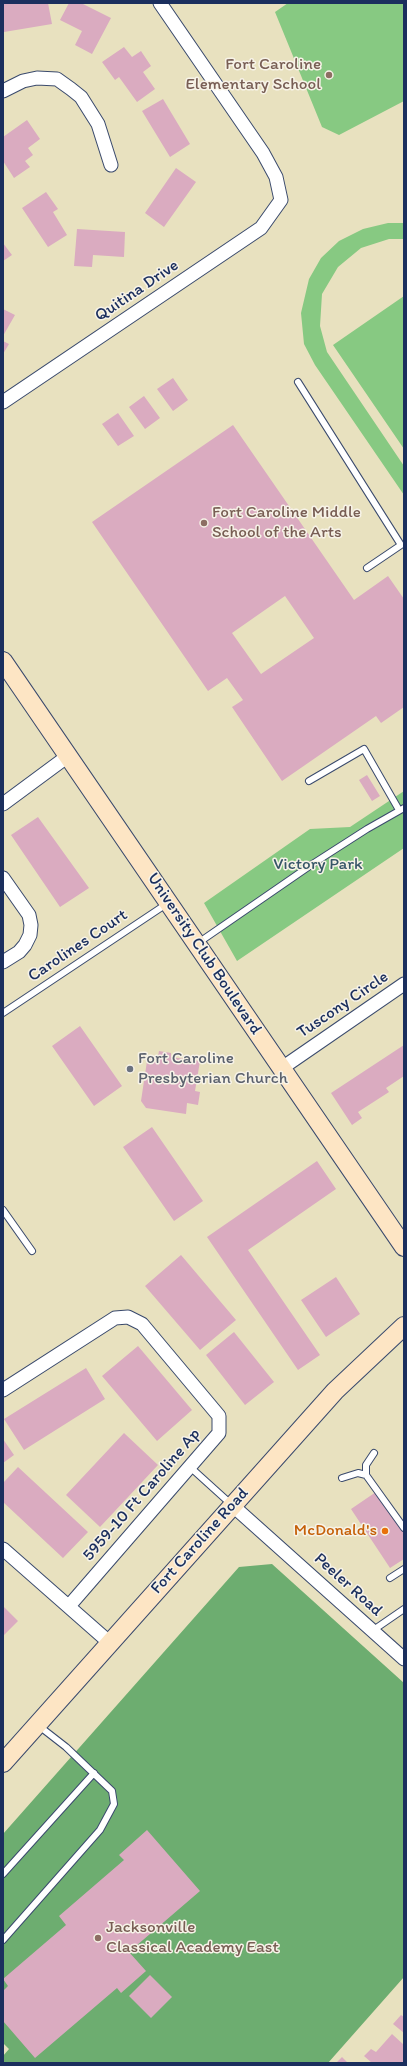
<!DOCTYPE html>
<html>
<head>
<meta charset="utf-8">
<style>
	body { margin:0 }
	#map { position:relative; width:407px; height:2066px; overflow:hidden; background:#e8e1bf; font-family:Itim,sans-serif }
	canvas { display:block }
	.frame { position:absolute; inset:0; border:4px solid #1b2f5e; pointer-events:none }
</style>
</head>
<body>
<div id="map">
<canvas width="407" height="2066"></canvas>
<div class="frame"></div>
</div>
<script>
const context = document.querySelector('canvas').getContext('2d');
context.lineJoin = 'round';
function paint(path, color) {
  context.fillStyle = color;
  context.fill(path, 'evenodd');
}
function toPath(rows) {
  const path = new Path2D();
  for (const r of rows) {
    path.moveTo(r[0], r[1]);
    for (let i = 2; i < r.length; i += 2) path.lineTo(r[i], r[i + 1]);
  }
  return path;
}
function stroke(path, color, width, dash) {
  context.strokeStyle = color;
  context.lineWidth = width;
  context.lineCap = dash ? 'butt' : 'round';
  context.setLineDash(dash || []);
  context.stroke(path);
}
function label(font, color, halo, rows, align = 'center') {
  context.font = font + ' Itim,sans-serif';
  context.lineWidth = 3;
  context.setLineDash([]);
  context.textBaseline = 'middle';
  context.strokeStyle = halo;
  context.fillStyle = color;
  for (const [text, x, y, turn = 0] of rows) {
    context.save();
    context.translate(x, y);
    context.rotate((+turn || 0) * Math.PI / 180);
    context.textAlign = isNaN(turn) ? turn : align;
    if (halo) context.strokeText(text, 0, 0);
    context.fillText(text, 0, 0);
    context.restore();
  }
}
const green = toPath([
	[288,3,404,3,404,101,339,135,322,127,275,12],
	[388,223,404,223,404,239,389,239,361,248,338,267,322,294,320,326,327,352,404,466,404,495,315,365,304,344,301,313,309,279,321,258,339,241,363,229],
	[404,296,404,449,333,345],
	[404,791,404,848,237,961,204,903,310,829,350,827]
]);
const forest = toPath([
	[272,1564,404,1683,404,1977,328,2063,3,2063,3,2056,9,2049,3,2043,3,1834,239,1567]
]);
const building = toPath([
	[3,3,48,3,52,24,4,32],
	[69,3,81,3,111,18,92,54,75,45,82,31,60,20],
	[124,47,132,57,141,51,151,66,143,72,155,89,137,102,119,77,115,80,102,62],
	[163,99,190,144,170,157,142,111],
	[27,120,40,139,28,148,33,155,25,161,30,167,14,178,3,161,3,137],
	[176,168,196,182,164,227,145,213],
	[46,192,58,209,53,212,67,235,48,247,22,208],
	[77,229,125,232,124,257,93,255,92,267,74,266],
	[3,243,12,255,3,261],
	[3,309,15,315,3,336],
	[3,341,9,344,3,354],
	[173,378,188,400,173,411,157,389],
	[144,396,160,418,145,429,129,407],
	[118,413,134,436,118,446,102,424],
	[233,425,354,600,388,576,404,599,404,707,381,723,376,716,282,781,232,707,243,700,227,678,208,691,92,522],
	[285,596,314,638,261,674,232,633],
	[367,775,380,796,372,801,359,780],
	[38,817,89,888,60,907,11,835],
	[80,1026,122,1086,94,1106,52,1046],
	[404,1045,404,1076,386,1088,389,1092,358,1112,362,1118,352,1125,331,1093],
	[159,1051,171,1053,171,1057,200,1061,195,1091,200,1092,198,1105,187,1103,186,1114,146,1108,141,1101,147,1061,157,1062],
	[152,1127,203,1201,174,1221,123,1147],
	[317,1161,336,1189,248,1250,320,1355,298,1370,207,1237],
	[181,1255,236,1320,200,1350,145,1286],
	[336,1277,360,1314,326,1337,301,1300],
	[234,1332,274,1382,245,1405,206,1355],
	[138,1346,192,1410,157,1441,102,1376],
	[86,1368,105,1399,24,1450,4,1419],
	[124,1433,158,1465,100,1527,66,1495],
	[3,1439,14,1455,3,1463],
	[18,1467,88,1532,63,1558,3,1502,3,1483],
	[376,1492,404,1533,404,1559,390,1568,351,1509],
	[3,1606,18,1621,3,1636],
	[147,1830,200,1891,129,1952,146,1971,121,1993,117,1988,35,2058,3,2021,3,1991,8,1986,3,1979,66,1925,59,1916,124,1860,119,1855],
	[150,1975,172,1997,151,2018,129,1996],
	[401,2015,404,2017,404,2033,393,2024],
	[392,2034,404,2045,404,2063,372,2063,364,2056,371,2049,376,2052],
	[342,2057,348,2063,336,2063]
]);
const lane = toPath([
	[298,382,401,545,367,568],
	[309,781,364,749,399,810],
	[198,943,314,863,367,829,404,808],
	[3,1013,168,903],
	[3,1210,32,1251],
	[374,1453,366,1465,366,1475,404,1528],
	[190,1467,232,1505],
	[342,1478,358,1473,366,1475],
	[390,1578,404,1569],
	[372,1631,404,1609],
	[3,1874,94,1773],
	[3,1940,100,1830,114,1804,112,1791,66,1747,39,1726]
]);
const street = toPath([
	[3,91,23,81,37,78,57,79,71,89,81,97,98,124,111,165],
	[3,402,261,228,281,200,276,177,263,153,160,3],
	[3,804,68,756],
	[3,878,29,915,31,925,30,935,25,945,19,952,3,962],
	[282,1068,404,984],
	[3,1390,115,1318,128,1317,142,1324,219,1416,219,1433,69,1606],
	[232,1505,404,1659],
	[3,1549,110,1643]
]);
const secondary = toPath([
	[3,661,404,1247],
	[3,1763,335,1391,404,1326]
]);
const markers = [
	[329,75,4,"#8d6e63"],
	[204,523,4,"#8d6e63"],
	[130,1069,4,"#6b7280"],
	[385,1531,4,"#e8710a"],
	[98,1938,4,"#8d6e63"]
];
const educationNames = [
	["Fort Caroline",321,65,"right"],
	["Elementary School",321,85,"right"],
	["Fort Caroline Middle",212,513],
	["School of the Arts",212,533],
	["Jacksonville",106,1928],
	["Classical Academy East",106,1948]
];
const streetNames = [
	["Quitina Drive",137,291,-34],
	["Carolines Court",78,946,-34],
	["University Club Boulevard",204,954,56],
	["Tuscony Circle",343,1005,-34],
	["5959-10 Ft Caroline Ap",142,1495,-49],
	["Fort Caroline Road",200,1541,-48],
	["Peeler Road",348,1585,42]
];
const parkNames = [
	["Victory Park",318,865]
];
const worshipNames = [
	["Fort Caroline",138,1059],
	["Presbyterian Church",138,1079]
];
const foodNames = [
	["McDonald's",377,1531]
];
paint(green, '#87c982');
paint(forest, '#6dad70');
paint(building, '#daabc0');
stroke(lane, '#3a4a6d', 8);
stroke(street, '#3a4a6d', 15);
stroke(secondary, '#3a4a6d', 20);
stroke(lane, '#fff', 6);
stroke(street, '#fff', 13);
stroke(secondary, '#fde5c4', 18);
for (const [x, y, r, color] of markers) {
  const dot = new Path2D();
  dot.arc(x, y, r, 0, 2 * Math.PI);
  context.fillStyle = color;
  context.fill(dot);
  stroke(dot, '#f7f3e8', 1.5);
}
label('17px', '#785e54', '#f7f3e8', educationNames, 'left');
label('17px', '#1b2f5e', '#f7f3e8', streetNames);
label('17px', '#365667', '#f7f3e8', parkNames);
label('17px', '#5b616d', '#f7f3e8', worshipNames, 'left');
label('17px', '#c56008', '#f7f3e8', foodNames, 'right');
</script>
</body>
</html>
